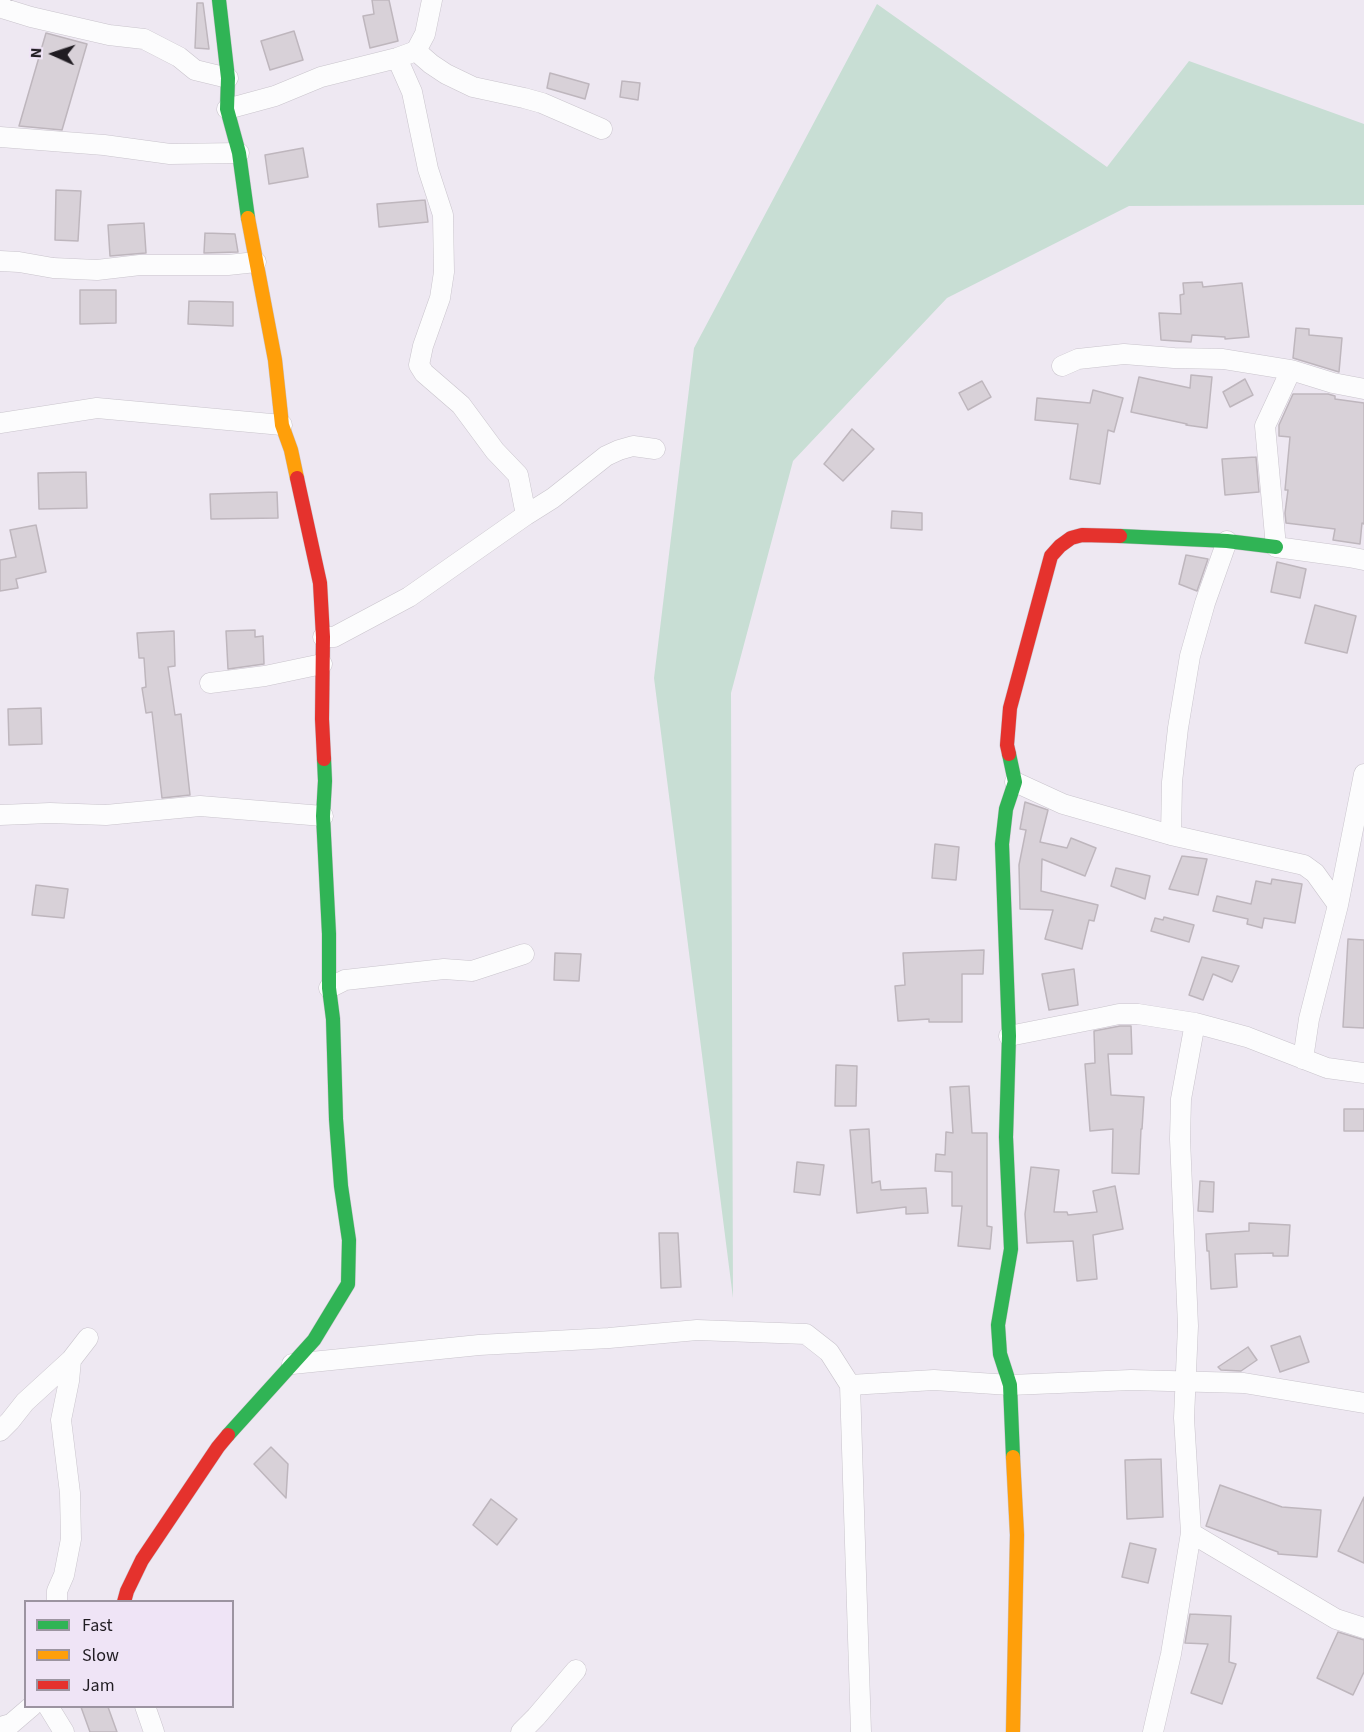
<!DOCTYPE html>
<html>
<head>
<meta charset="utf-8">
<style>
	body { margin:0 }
	#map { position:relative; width:1364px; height:1732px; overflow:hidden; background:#eee8f2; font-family:"Source Sans 3",sans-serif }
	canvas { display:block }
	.legend { position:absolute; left:24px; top:1600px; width:210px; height:108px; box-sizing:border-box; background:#efe4f6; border:2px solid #9c94a1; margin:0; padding:8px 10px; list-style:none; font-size:18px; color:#201c22 }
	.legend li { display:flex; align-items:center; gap:12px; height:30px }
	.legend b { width:30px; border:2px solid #9c94a1 }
	.north { position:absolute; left:24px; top:24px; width:60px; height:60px; -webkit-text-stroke:4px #efe4f6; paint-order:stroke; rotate:273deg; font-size:16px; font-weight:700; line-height:24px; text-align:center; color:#201c22 }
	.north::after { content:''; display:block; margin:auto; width:21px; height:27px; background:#201c22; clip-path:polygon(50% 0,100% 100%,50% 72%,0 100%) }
</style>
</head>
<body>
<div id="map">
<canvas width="1364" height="1732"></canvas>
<ul class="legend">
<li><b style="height:8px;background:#30b455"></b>Fast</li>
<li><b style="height:8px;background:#ff9f0a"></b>Slow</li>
<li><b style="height:8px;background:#e5322d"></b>Jam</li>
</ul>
<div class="north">N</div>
</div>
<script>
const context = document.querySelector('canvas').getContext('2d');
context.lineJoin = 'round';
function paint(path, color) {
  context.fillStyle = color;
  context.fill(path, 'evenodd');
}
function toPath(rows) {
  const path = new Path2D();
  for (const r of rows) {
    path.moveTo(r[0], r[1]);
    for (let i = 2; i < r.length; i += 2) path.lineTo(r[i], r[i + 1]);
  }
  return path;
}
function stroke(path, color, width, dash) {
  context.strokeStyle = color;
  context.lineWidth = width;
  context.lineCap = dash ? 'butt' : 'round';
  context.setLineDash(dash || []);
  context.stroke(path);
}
const green = toPath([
	[877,4,1107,167,1189,61,1364,124,1364,205,1129,206,947,298,793,461,731,693,733,1298,654,678,694,348]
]);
const building = toPath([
	[372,0,389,0,398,41,370,48,363,16,374,14,372,0],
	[197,3,203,3,209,49,195,48,197,3],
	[294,31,303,60,270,70,261,41,294,31],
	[46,33,87,44,62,130,19,126,46,33],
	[550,73,589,84,585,99,547,88,550,73],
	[622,81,640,83,638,100,620,97,622,81],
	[303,148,308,177,269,184,265,155,303,148],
	[56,190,81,191,78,241,55,240,56,190],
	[425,200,428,222,379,227,377,204,425,200],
	[144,223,146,253,110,256,108,225,144,223],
	[205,233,235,234,238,252,204,253,205,233],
	[1202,282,1203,287,1242,283,1249,337,1225,339,1225,337,1192,335,1191,342,1161,340,1159,313,1181,314,1180,295,1184,294,1183,283,1202,282],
	[80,290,116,290,116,323,80,324,80,290],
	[189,301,233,302,233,326,188,324,189,301],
	[1296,328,1309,329,1309,335,1342,338,1339,372,1293,358,1296,328],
	[1191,375,1212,377,1207,428,1186,425,1187,424,1131,412,1139,377,1190,388,1191,375],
	[1245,379,1253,395,1230,407,1223,392,1245,379],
	[982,381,991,397,968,410,959,393,982,381],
	[1093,390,1123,398,1114,432,1108,430,1100,484,1070,479,1078,424,1035,420,1037,398,1090,403,1093,390],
	[1293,394,1328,394,1335,396,1335,399,1364,403,1364,524,1362,523,1360,544,1333,540,1335,529,1286,523,1285,513,1288,490,1285,490,1290,437,1279,436,1279,425,1293,394],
	[852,429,874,449,843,481,824,464,852,429],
	[1256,457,1259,492,1225,495,1222,459,1256,457],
	[86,472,87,508,39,509,38,473,86,472],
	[277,492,278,518,211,519,210,494,277,492],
	[892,511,922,513,922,530,891,528,892,511],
	[36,525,46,572,16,579,18,588,0,591,0,560,16,557,10,530,36,525],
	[1186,555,1208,559,1197,591,1179,584,1186,555],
	[1277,562,1306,569,1300,598,1271,592,1277,562],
	[1315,605,1356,616,1347,653,1305,643,1315,605],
	[255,630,255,637,263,636,264,664,228,669,226,631,255,630],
	[174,631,175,666,168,667,175,715,181,714,190,795,162,798,152,712,146,713,142,688,146,687,144,658,139,658,137,633,174,631],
	[41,708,42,744,9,745,8,709,41,708],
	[1025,802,1048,810,1040,842,1067,848,1071,838,1096,848,1085,876,1042,859,1041,891,1098,905,1094,921,1089,920,1082,949,1045,939,1053,910,1020,909,1019,865,1026,830,1020,829,1025,802],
	[935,844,959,847,956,880,932,878,935,844],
	[1182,856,1207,859,1198,895,1169,889,1182,856],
	[1116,868,1150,876,1145,899,1111,886,1116,868],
	[1272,879,1302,884,1295,923,1264,918,1262,928,1247,924,1248,919,1213,911,1217,896,1251,904,1256,881,1271,884,1272,879],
	[36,885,68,889,64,918,32,915,36,885],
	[1164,917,1194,925,1189,942,1151,931,1155,918,1163,920,1164,917],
	[1348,939,1364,940,1364,1028,1343,1027,1348,939],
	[984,950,983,974,962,974,962,1022,929,1022,929,1019,898,1021,895,986,905,985,903,953,984,950],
	[555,953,581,954,579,981,554,980,555,953],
	[1202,957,1239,966,1232,982,1213,974,1203,1000,1189,995,1202,957],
	[1074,969,1078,1005,1049,1010,1042,974,1074,969],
	[1120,1026,1131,1026,1132,1054,1108,1054,1111,1095,1144,1097,1142,1129,1141,1129,1139,1174,1112,1173,1113,1129,1090,1131,1085,1064,1095,1063,1094,1031,1120,1026],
	[836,1065,857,1066,856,1106,835,1106,836,1065],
	[969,1086,972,1133,987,1133,987,1226,992,1227,990,1249,958,1246,962,1206,952,1206,952,1172,935,1171,936,1154,945,1155,946,1132,953,1133,950,1087,969,1086],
	[1344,1109,1364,1109,1364,1131,1344,1131,1344,1109],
	[869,1129,872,1183,880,1181,881,1190,926,1188,928,1213,906,1214,906,1207,857,1213,850,1130,869,1129],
	[797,1162,824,1165,820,1195,794,1192,797,1162],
	[1031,1167,1059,1170,1054,1212,1067,1212,1068,1215,1097,1212,1093,1191,1115,1186,1123,1229,1093,1235,1097,1279,1077,1281,1073,1241,1027,1243,1025,1214,1031,1167],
	[1200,1181,1214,1182,1213,1212,1198,1211,1200,1181],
	[1249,1223,1290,1225,1288,1256,1273,1256,1273,1253,1235,1254,1237,1287,1211,1289,1209,1251,1207,1251,1206,1234,1249,1231,1249,1223],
	[659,1233,678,1233,681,1287,661,1288,659,1233],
	[1300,1336,1309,1362,1280,1372,1271,1346,1300,1336],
	[1248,1347,1257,1360,1241,1371,1221,1370,1218,1367,1248,1347],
	[271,1447,288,1464,286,1498,254,1464,271,1447],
	[1161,1459,1163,1517,1127,1519,1125,1460,1161,1459],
	[1220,1485,1282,1507,1321,1510,1317,1557,1278,1554,1278,1552,1206,1526,1220,1485],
	[1364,1497,1364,1563,1338,1551,1364,1497],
	[491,1499,517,1519,497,1545,473,1525,491,1499],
	[1130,1543,1156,1549,1148,1583,1122,1577,1130,1543],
	[1190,1614,1231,1616,1229,1662,1236,1664,1222,1704,1191,1693,1208,1644,1185,1643,1190,1614],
	[1338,1632,1364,1640,1364,1672,1353,1695,1317,1678,1338,1632],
	[81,1707,108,1707,117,1732,90,1732,81,1707]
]);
const street = toPath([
	[0,5,5,9,31,17,109,35,144,39,179,57,195,70,228,78],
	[416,51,431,64,446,74,473,87,524,98,542,103,602,129],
	[397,58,412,92,428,169,443,215,444,272,440,298,423,346,419,365,424,373,461,405,495,451,518,475,526,515],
	[227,109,275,96,321,77,397,58,416,51,425,34,432,0],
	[0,137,104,145,170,154,239,153],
	[0,261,19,262,53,268,97,270,140,265,228,265,256,262],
	[1062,366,1078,359,1124,354,1174,358,1223,359,1291,370],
	[1364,389,1333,383,1291,370,1265,426,1276,547,1349,557,1364,560],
	[0,423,97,408,282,425],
	[323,637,334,637,409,597,526,515,553,498,606,456,619,450,633,446,655,449],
	[210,683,265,676,322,664],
	[1015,782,1063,804,1171,835,1304,865,1315,873,1338,905],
	[0,815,50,813,106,815,200,806,323,816],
	[1171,835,1172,782,1178,728,1190,656,1205,603,1227,541],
	[329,988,345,980,444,969,472,971,524,954],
	[1009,1036,1100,1018,1119,1014,1138,1014,1195,1023,1247,1037,1327,1068,1364,1073],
	[1303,1059,1309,1019,1338,905,1364,774],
	[292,1364,479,1345,609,1338,697,1330,806,1334,829,1352,850,1385],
	[0,1431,10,1421,25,1402,71,1360],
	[1191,1533,1336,1619,1364,1628],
	[57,1602,57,1591,64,1575,71,1539,70,1493,61,1420,69,1381,71,1360,88,1338],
	[48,1706,64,1732],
	[145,1706,154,1732],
	[0,1727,11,1724,32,1706],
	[521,1732,536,1717,576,1670],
	[861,1732,850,1385,934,1380,1010,1385,1131,1380,1244,1383,1364,1403],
	[1153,1732,1171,1654,1191,1533,1184,1418,1188,1326,1180,1139,1181,1099,1195,1023]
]);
const fast = toPath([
	[219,0,228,78,227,109,239,153,248,218],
	[1120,536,1227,541,1276,547],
	[1009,754,1015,782,1006,809,1002,844,1009,1036,1006,1137,1011,1249,998,1325,1000,1354,1010,1385,1013,1457],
	[228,1435,314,1340,348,1284,349,1240,341,1186,336,1119,333,1019,329,988,329,934,323,816,325,781,324,759]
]);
const slow = toPath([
	[248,218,275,360,282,425,291,450,297,478],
	[1013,1732,1017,1535,1013,1457]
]);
const jam = toPath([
	[297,478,320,583,323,637,322,719,324,759],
	[1009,754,1007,745,1010,708,1051,556,1060,546,1071,538,1082,535,1120,536],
	[124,1602,127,1591,142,1560,218,1447,228,1435]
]);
paint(green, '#c8ded4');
paint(building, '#d8d1d8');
stroke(building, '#beb6bd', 1.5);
stroke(street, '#c9c4cc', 21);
stroke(fast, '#c9c4cc', 15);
stroke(slow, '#c9c4cc', 15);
stroke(jam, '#c9c4cc', 15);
stroke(street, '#fcfcfd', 20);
stroke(fast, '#30b455', 14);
stroke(slow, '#ff9f0a', 14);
stroke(jam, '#e5322d', 14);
</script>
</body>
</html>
